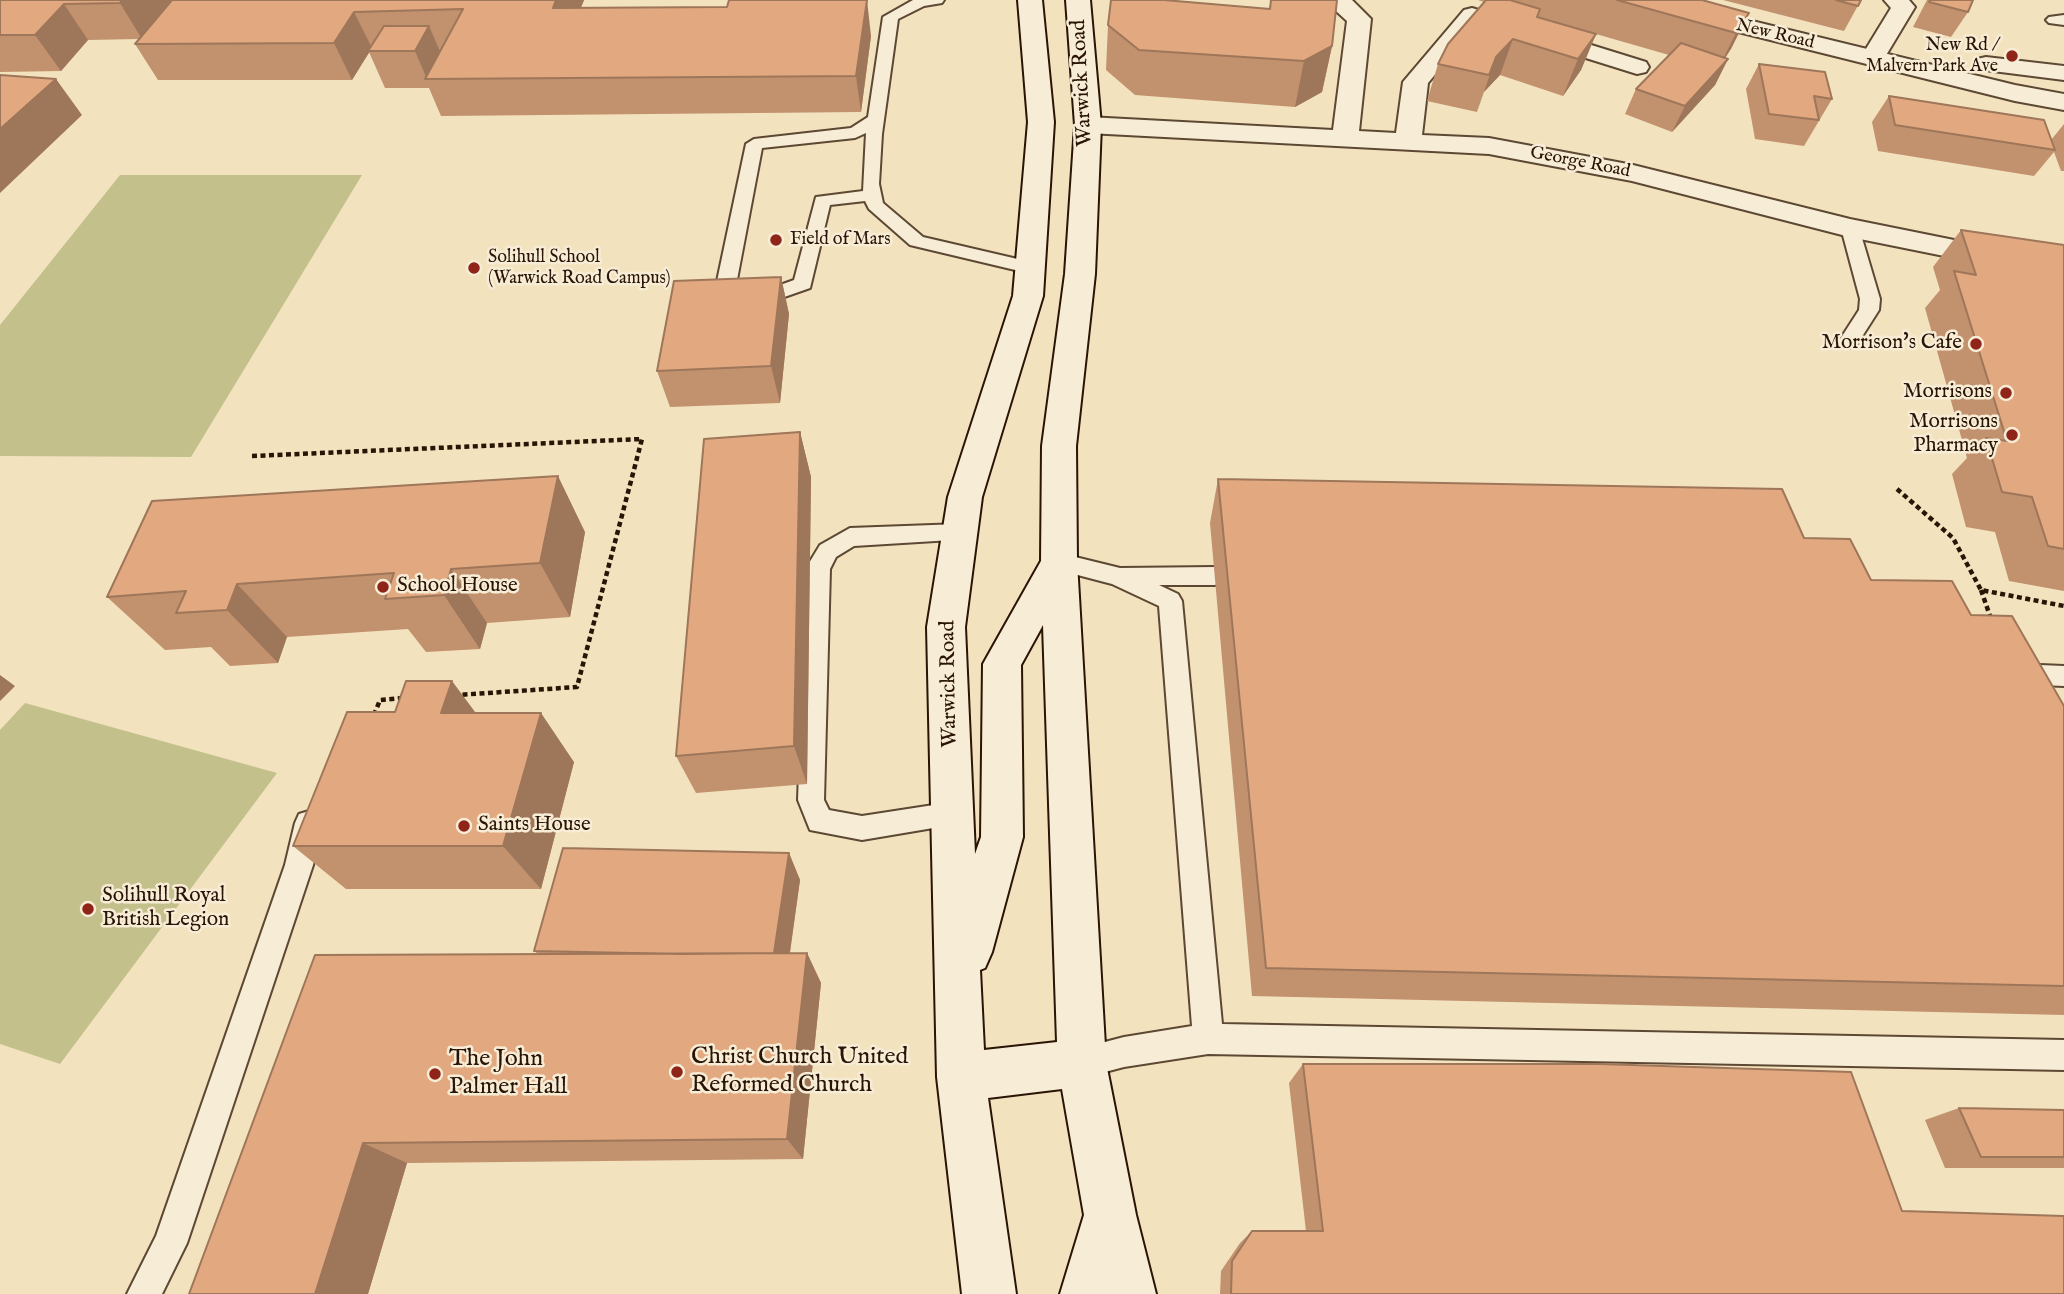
<!DOCTYPE html>
<html>
<head>
<meta charset="utf-8">
<style>
	body { margin:0 }
	canvas { display:block; background:#f3e2be }
</style>
</head>
<body>
<canvas width="2064" height="1294"></canvas>
<script>
const context = document.querySelector('canvas').getContext('2d');
context.lineJoin = 'round';
function paint(path, color) {
  context.fillStyle = color;
  context.fill(path, 'evenodd');
}
function toPath(rows) {
  const path = new Path2D();
  for (const r of rows) {
    path.moveTo(r[0], r[1]);
    for (let i = 2; i < r.length; i += 2) path.lineTo(r[i], r[i + 1]);
  }
  return path;
}
function stroke(path, color, width, dash) {
  context.strokeStyle = color;
  context.lineWidth = width;
  context.lineCap = dash ? 'butt' : 'round';
  context.setLineDash(dash || []);
  context.stroke(path);
}
function label(font, color, halo, rows, align = 'center') {
  context.font = font + ' "IM FELL English",serif';
  context.lineWidth = 5;
  context.setLineDash([]);
  context.textBaseline = 'middle';
  context.strokeStyle = halo;
  context.fillStyle = color;
  for (const [text, x, y, turn = 0] of rows) {
    context.save();
    context.translate(x, y);
    context.rotate((+turn || 0) * Math.PI / 180);
    context.textAlign = isNaN(turn) ? turn : align;
    if (halo) context.strokeText(text, 0, 0);
    context.fillText(text, 0, 0);
    context.restore();
  }
}
const green = toPath([
	[120,175,362,175,191,457,0,456,0,325],
	[25,703,277,773,60,1064,0,1044,0,730]
]);
const path = toPath([
	[252,456,642,439,577,687,458,695],
	[1897,489,1953,538,1981,590,2064,606],
	[1981,590,1991,619],
	[374,715,380,700,404,698]
]);
const service = toPath([
	[913,0,944,0,942,3,924,6,898,19,882,134,879,184,883,203,923,237,1039,264,1041,268,1032,274,910,245,869,209,865,201,830,205,810,288,750,309,736,309,716,286,746,144,754,139,851,128,868,117,883,17,913,0],
	[866,133,863,191,816,197,794,280,747,297,736,285,762,148,855,138,866,133],
	[2064,15,2064,25,2049,23,2046,20,2049,17,2064,15],
	[1850,222,1859,228,1880,299,1879,310,1856,346,1849,348,1842,346,1839,341,1859,310,1860,299,1841,228,1850,222],
	[960,524,968,527,971,533,968,539,854,546,836,557,830,569,824,800,829,810,862,816,953,802,963,805,967,814,963,823,862,840,810,830,798,800,806,568,820,545,850,528,960,524],
	[1059,553,1120,568,1215,567,1223,570,1227,576,1223,582,1215,585,1159,585,1178,594,1182,601,1222,1024,2064,1040,2064,1070,1208,1054,1124,1067,1082,1078,1071,1074,1067,1063,1071,1052,1082,1048,1124,1037,1192,1026,1159,606,1112,584,1051,568,1047,562,1051,556,1059,553],
	[2016,664,2064,666,2064,686,2016,684,2007,681,2004,674,2007,667,2016,664],
	[309,811,319,814,323,823,313,865,187,1243,162,1294,127,1294,156,1236,285,865,295,823,299,814,309,811]
]);
const minor = toPath([
	[1276,0,1352,0,1371,19,1359,131,1396,133,1403,82,1464,10,1472,8,1646,62,1649,67,1646,72,1637,74,1477,24,1428,83,1422,135,1489,138,1633,165,1850,219,1954,240,2064,256,2064,274,1954,258,1850,237,1632,181,1489,154,1088,133,1079,131,1075,125,1079,119,1088,117,1333,130,1347,21,1336,11,1288,7,1280,5,1276,0],
	[1884,0,1909,0,1915,7,1882,62,1873,64,1864,62,1861,57,1891,8,1884,0]
]);
const tertiary = toPath([
	[1626,0,1666,0,2015,85,2064,94,2064,110,2015,101,1630,5,1626,0],
	[1986,57,2064,66,2064,80,1977,69,1974,64,1977,59,1986,57]
]);
const secondary = toPath([
	[1018,0,1042,0,1054,122,1043,296,982,497,965,627,975,854,981,837,983,664,1041,561,1042,446,1065,274,1075,125,1066,0,1090,0,1101,125,1095,274,1076,446,1077,562,1106,1063,1136,1215,1156,1294,1060,1294,1084,1215,1062,1089,988,1098,1016,1294,962,1294,937,1077,927,627,948,497,1013,296,1028,122,1018,0],
	[1043,625,1057,1042,984,1050,980,970,985,968,992,952,1023,837,1021,665,1043,625]
]);
const wall = toPath([
	[0,0,584,0,581,8,727,7,810,1,871,36,861,112,441,116,429,88,385,88,369,52,352,80,158,80,135,44,139,39,88,40,61,71,0,72],
	[1271,0,1337,0,1332,46,1322,92,1295,107,1135,95,1106,70,1108,25,1269,9],
	[1478,0,1702,0,1749,13,1725,58,1728,59,1715,85,1672,132,1625,114,1636,89,1669,55,1596,34,1581,70,1563,96,1500,75,1483,93,1477,112,1427,101,1438,64,1484,2],
	[1723,0,1861,0,1844,31],
	[1927,0,1973,0,1968,12,1951,37,1913,27],
	[1759,64,1832,99,1804,146,1755,139,1746,89],
	[1889,96,2051,140,2064,124,2064,171,2061,171,2054,152,2034,176,1878,151,1872,122],
	[1961,230,2064,245,2064,591,2009,581,1995,532,1966,527,1952,474,1967,458,1925,308,1940,290,1933,267],
	[781,277,789,314,780,403,670,407,657,371],
	[800,432,811,477,807,784,696,793,676,756],
	[1218,479,1804,538,1871,580,1971,615,2064,706,2064,1015,1252,996,1210,523],
	[585,532,570,617,487,623,480,649,426,652,408,629,287,637,278,663,230,666,211,647,165,650,107,597],
	[476,713,574,762,541,889,346,889,293,846],
	[789,853,800,880,790,953,807,953,821,983,803,1159,407,1163,368,1294,189,1294,538,954,534,951],
	[1303,1064,1902,1211,2064,1294,1220,1294,1221,1271,1240,1243,1252,1231,1306,1231,1289,1083],
	[1959,1108,2064,1110,2064,1168,1945,1168,1925,1120]
]);
const shadedWall = toPath([
	[122,0,175,0,142,39,120,3],
	[556,0,584,0,565,44,553,8],
	[867,0,871,36,861,112,856,76],
	[64,4,88,40,61,71,35,35],
	[354,12,372,48,352,80,334,43],
	[1749,13,1731,49,1718,69,1736,33],
	[429,26,445,63,427,79,415,51],
	[1596,34,1581,70,1563,96,1578,59],
	[1513,39,1500,75,1483,93,1477,112,1496,57],
	[1332,46,1322,92,1295,107,1304,61],
	[1728,59,1715,85,1672,132,1685,106],
	[56,79,82,115,0,193,0,129],
	[781,277,789,314,780,403,771,366],
	[800,432,811,477,807,784,794,746],
	[558,476,585,532,570,617,540,563],
	[451,569,487,623,480,649,444,595],
	[237,584,287,637,278,663,227,610],
	[0,675,15,686,0,701],
	[452,681,490,732,441,713],
	[541,713,574,762,541,889,503,846],
	[789,853,800,880,786,979,774,955],
	[807,953,821,983,803,1159,787,1139],
	[363,1143,407,1163,368,1294,315,1294]
]);
const building = toPath([
	[0,0,122,0,120,3,64,4,35,35,0,35,0,0],
	[172,0,556,0,553,8,727,7,729,0,867,0,856,76,425,79,463,9,354,12,334,43,135,44,172,0],
	[1111,0,1164,0,1270,9,1271,0,1337,0,1332,46,1304,61,1139,50,1108,25,1111,0],
	[1486,0,1510,0,1540,9,1537,17,1596,34,1578,59,1513,39,1496,57,1489,75,1438,64,1448,44,1486,0],
	[1617,0,1702,0,1749,13,1736,33,1617,0],
	[1836,0,1861,0,1858,6,1836,0],
	[1930,0,1973,0,1968,12,1929,2,1930,0],
	[384,26,429,26,415,51,368,51,384,26],
	[1681,43,1728,59,1685,106,1636,89,1681,43],
	[1759,64,1825,72,1832,99,1814,96,1819,120,1769,114,1759,64],
	[0,75,56,79,0,129,0,75],
	[1889,96,2044,120,2055,150,1895,125,1889,96],
	[1961,230,2064,245,2064,549,2048,546,2032,497,2002,492,1986,438,2007,441,1954,271,1976,275,1961,230],
	[781,277,771,366,657,371,674,281,781,277],
	[800,432,794,746,676,756,704,439,800,432],
	[558,476,540,563,451,569,444,595,385,599,394,573,237,584,227,610,176,613,186,591,107,597,152,501,558,476],
	[1218,479,1782,489,1804,538,1850,539,1871,580,1952,581,1971,615,2012,616,2064,706,2064,986,1266,968,1218,479],
	[406,681,452,681,441,713,541,713,503,846,293,846,347,712,395,712,406,681],
	[563,848,789,853,774,953,681,954,534,951,563,848],
	[807,953,787,1139,363,1143,315,1294,189,1294,315,955,807,953],
	[1303,1064,1600,1064,1851,1072,1902,1211,2064,1216,2064,1294,1231,1294,1232,1261,1252,1231,1323,1231,1303,1064],
	[1959,1108,2064,1110,2064,1157,1981,1157,1959,1108]
]);
const markers = [
	[2012,56,7,"#8f2418"],
	[776,240,7,"#8f2418"],
	[474,268,7,"#8f2418"],
	[1976,344,7,"#8f2418"],
	[2006,393,7,"#8f2418"],
	[2012,435,7,"#8f2418"],
	[383,587,7,"#8f2418"],
	[464,826,7,"#8f2418"],
	[88,909,7,"#8f2418"],
	[677,1072,7,"#8f2418"],
	[435,1074,7,"#8f2418"]
];
const farStreetnames = [
	["New Road",1775,35,13],
	["George Road",1580,163,11]
];
const farPoinames = [
	["New Rd /",1998,46,"right"],
	["Malvern Park Ave",1998,67,"right"],
	["Field of Mars",790,240],
	["Solihull School",488,258],
	["(Warwick Road Campus)",488,279]
];
const streetNames = [
	["Warwick Road",1083,83,-93],
	["Warwick Road",950,684,-91]
];
const poiNames = [
	["Morrison's Cafe",1962,344],
	["Morrisons",1992,393],
	["Morrisons",1998,423],
	["Pharmacy",1998,447],
	["School House",397,587,"left"],
	["Saints House",478,826,"left"],
	["Solihull Royal",102,897,"left"],
	["British Legion",102,921,"left"]
];
const nearPoinames = [
	["Christ Church United",691,1058],
	["Reformed Church",691,1086],
	["The John",449,1060],
	["Palmer Hall",449,1088]
];
paint(green, '#c3c08c');
stroke(service, '#5c4833', 4);
stroke(minor, '#5c4833', 4);
stroke(tertiary, '#5c4833', 4);
stroke(secondary, '#291405', 4);
stroke(path, '#291405', 4.5, [5, 3.5]);
paint(service, '#f7ecd5');
paint(minor, '#f7ecd5');
paint(tertiary, '#f7ecd5');
paint(secondary, '#f7ecd5');
paint(wall, '#c2916e');
paint(shadedWall, '#9e765a');
paint(building, '#e2a980');
stroke(building, '#9e765a', 2);
for (const [x, y, r, color] of markers) {
  const dot = new Path2D();
  dot.arc(x, y, r, 0, 2 * Math.PI);
  context.fillStyle = color;
  context.fill(dot);
  stroke(dot, '#f7ecd5', 2.5);
}
label('18px', '#291405', '#f7ecd5', farStreetnames);
label('18px', '#291405', '#f7ecd5', farPoinames, 'left');
label('21px', '#291405', '#f7ecd5', streetNames);
label('21px', '#291405', '#f7ecd5', poiNames, 'right');
label('24px', '#291405', '#f7ecd5', nearPoinames, 'left');
</script>
</body>
</html>
